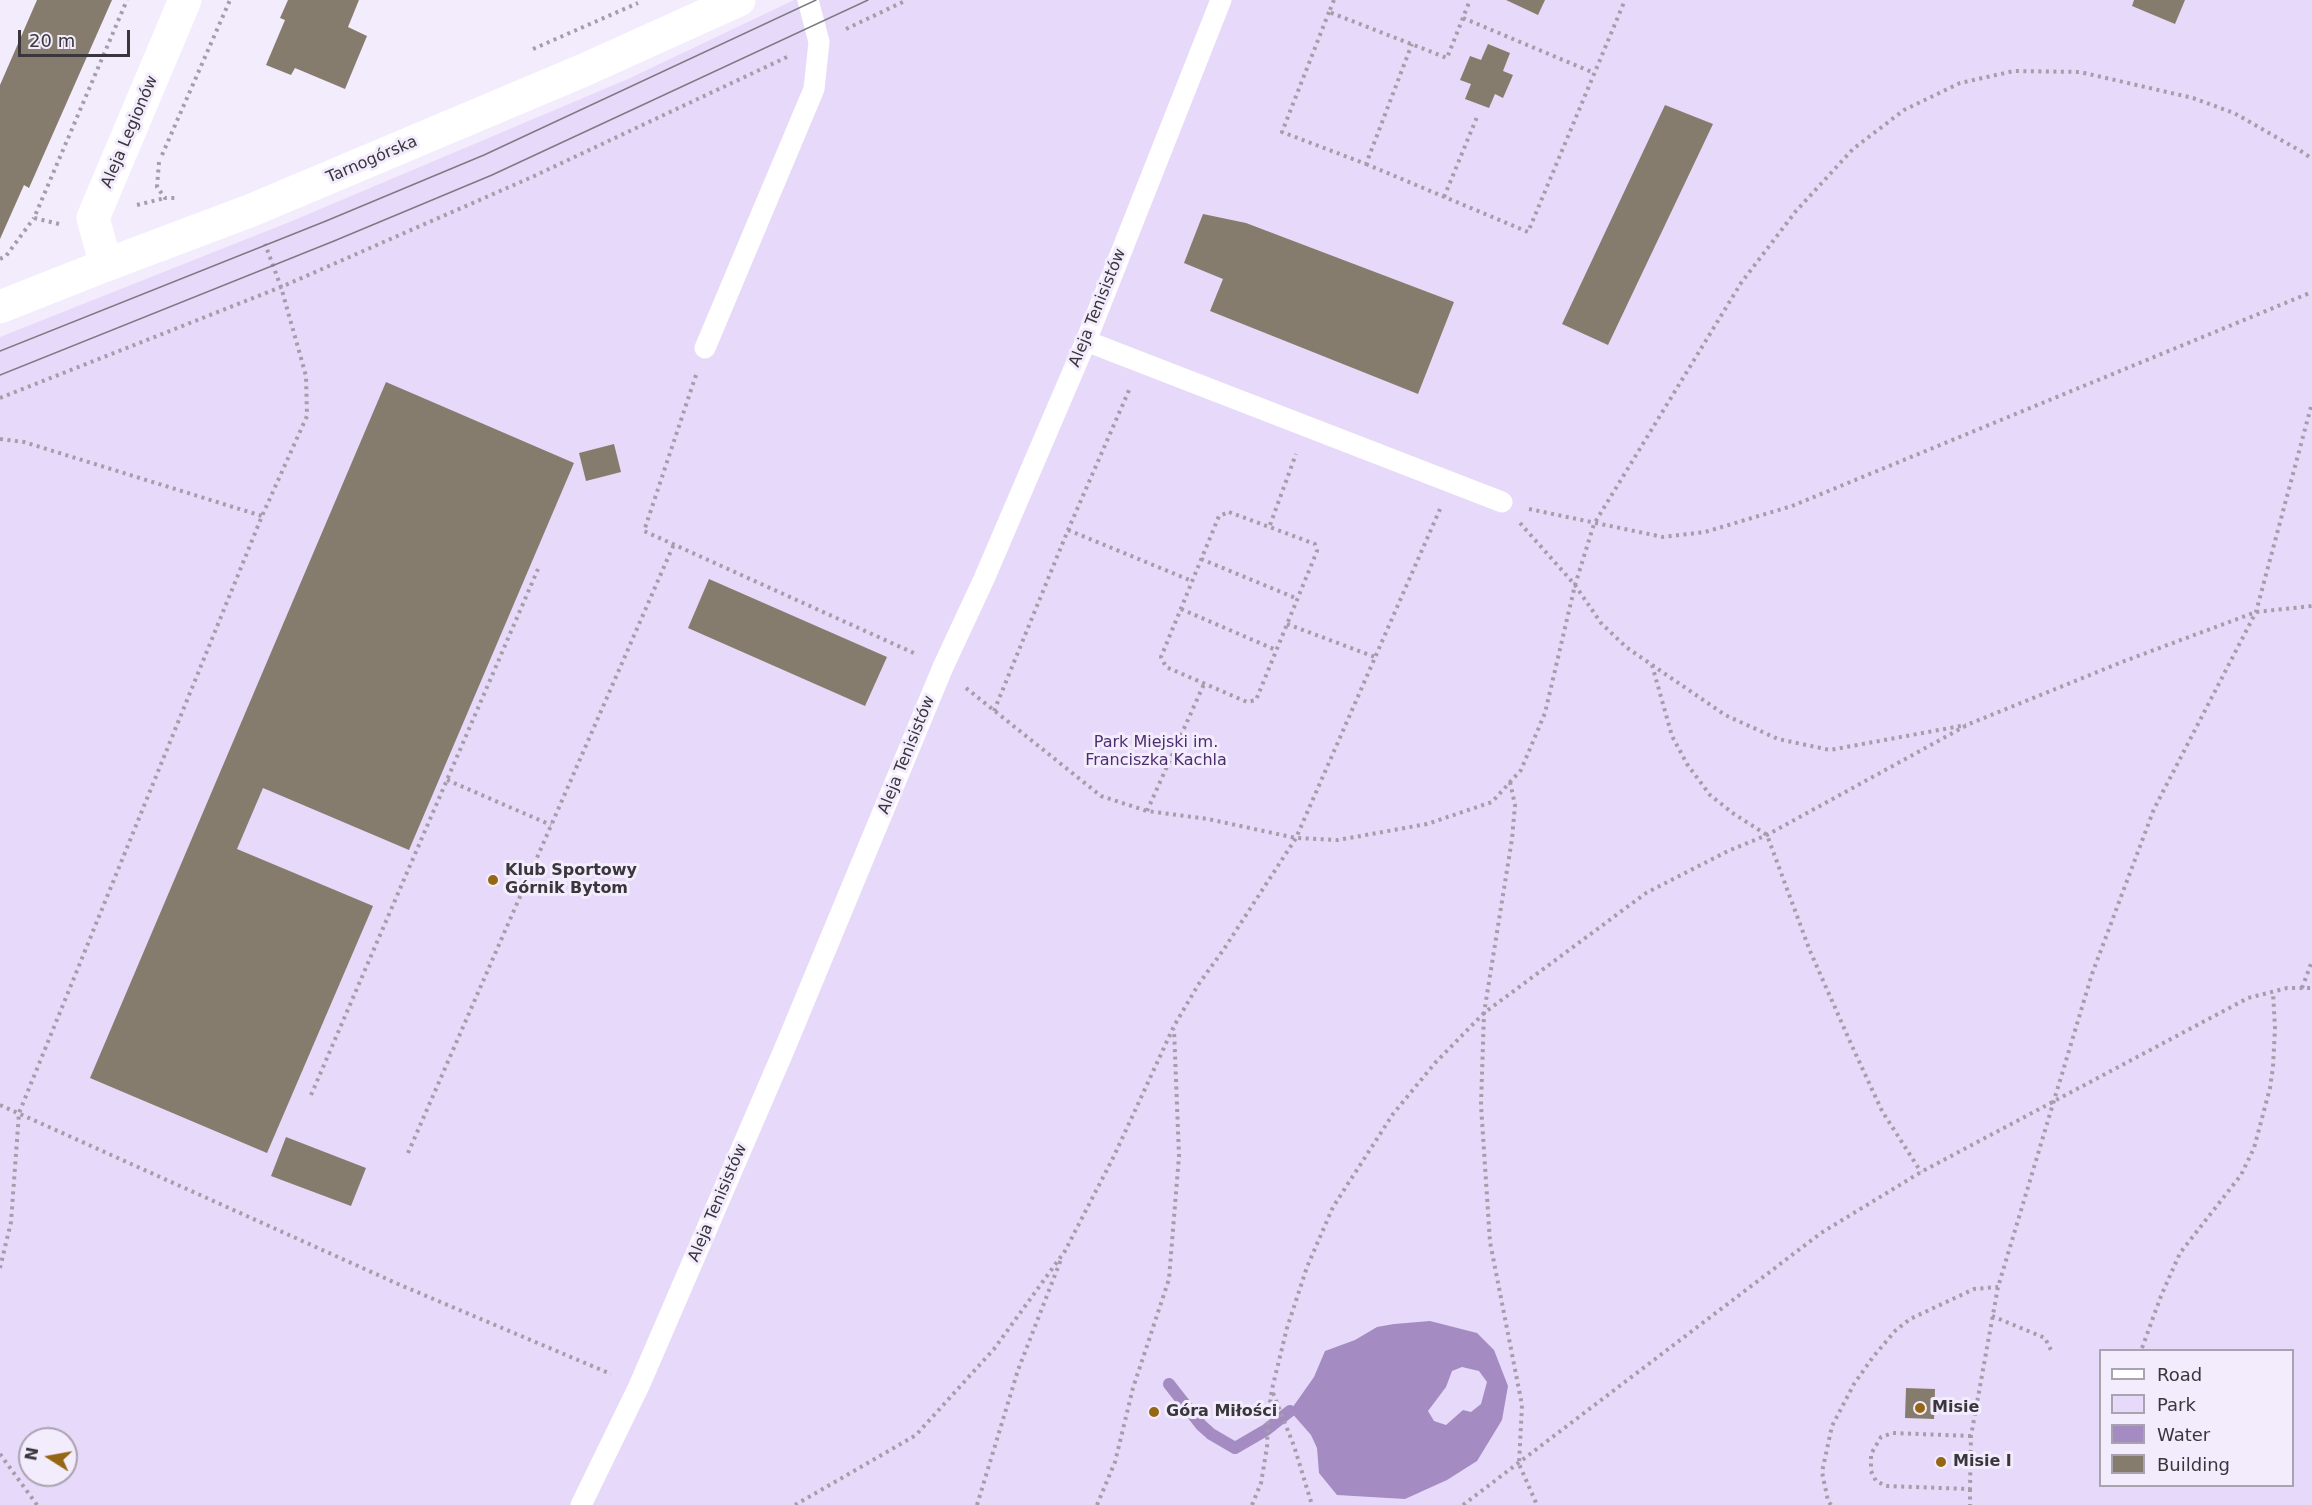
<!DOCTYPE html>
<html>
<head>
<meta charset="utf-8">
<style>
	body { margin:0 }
	#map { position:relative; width:2312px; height:1505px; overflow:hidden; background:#f3ecfd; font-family:"DejaVu Sans",sans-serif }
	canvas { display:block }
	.legend { position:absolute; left:2099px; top:1349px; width:195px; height:138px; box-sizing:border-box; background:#f3ecfd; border:2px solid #a9a3b0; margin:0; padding:8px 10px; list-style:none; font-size:18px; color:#39363c }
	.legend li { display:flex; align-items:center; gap:12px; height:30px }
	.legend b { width:30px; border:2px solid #a9a3b0 }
	.north { position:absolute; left:18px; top:1427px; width:60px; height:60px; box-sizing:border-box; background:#f3ecfd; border:2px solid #a9a3b0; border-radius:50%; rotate:281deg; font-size:16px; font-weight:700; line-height:24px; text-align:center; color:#39363c }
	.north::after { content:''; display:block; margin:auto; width:21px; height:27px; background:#956614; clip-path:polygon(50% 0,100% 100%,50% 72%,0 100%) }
	.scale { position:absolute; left:18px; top:30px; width:112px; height:27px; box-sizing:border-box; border:3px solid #39363c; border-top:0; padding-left:8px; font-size:18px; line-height:21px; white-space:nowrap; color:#39363c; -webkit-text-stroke:4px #f3ecfd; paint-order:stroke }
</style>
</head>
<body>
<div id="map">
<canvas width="2312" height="1505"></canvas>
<ul class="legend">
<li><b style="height:8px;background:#fff"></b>Road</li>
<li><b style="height:16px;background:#e7d9f9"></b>Park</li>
<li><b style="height:16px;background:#a48cc2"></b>Water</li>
<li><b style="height:16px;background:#867c6e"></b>Building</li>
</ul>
<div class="north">N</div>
<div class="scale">20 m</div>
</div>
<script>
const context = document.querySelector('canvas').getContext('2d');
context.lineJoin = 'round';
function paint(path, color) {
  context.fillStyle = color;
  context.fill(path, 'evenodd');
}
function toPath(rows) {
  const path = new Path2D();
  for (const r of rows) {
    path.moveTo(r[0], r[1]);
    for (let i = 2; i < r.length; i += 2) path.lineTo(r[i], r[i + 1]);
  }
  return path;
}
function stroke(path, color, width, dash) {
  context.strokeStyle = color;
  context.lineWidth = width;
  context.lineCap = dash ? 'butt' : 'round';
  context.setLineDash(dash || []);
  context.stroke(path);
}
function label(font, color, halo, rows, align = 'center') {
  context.font = font + ' "DejaVu Sans",sans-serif';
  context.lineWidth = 6;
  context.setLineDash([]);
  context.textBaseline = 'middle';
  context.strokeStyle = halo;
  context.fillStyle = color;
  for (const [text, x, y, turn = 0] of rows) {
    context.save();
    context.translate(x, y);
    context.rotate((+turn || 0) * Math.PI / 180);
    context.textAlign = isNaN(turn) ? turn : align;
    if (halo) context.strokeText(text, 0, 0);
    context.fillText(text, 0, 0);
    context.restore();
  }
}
const green = toPath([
	[794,0,2312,0,2312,1505,0,1505,0,337,292,221,628,79],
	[2100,1350,2292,1350,2292,1486,2100,1486],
	[30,1439,66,1439,66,1475,30,1475]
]);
const water = toPath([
	[1430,1321,1477,1333,1494,1350,1508,1386,1502,1420,1477,1461,1447,1480,1405,1499,1337,1495,1319,1473,1317,1448,1311,1435,1290,1411,1314,1377,1325,1351,1355,1340,1377,1327,1394,1324],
	[1462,1367,1479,1371,1487,1382,1481,1404,1471,1412,1463,1410,1446,1425,1434,1421,1428,1411,1446,1387,1452,1371]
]);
const stream = toPath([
	[1169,1384,1201,1425,1211,1434,1235,1448,1266,1430,1290,1411]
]);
const building = toPath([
	[37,0,112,0,29,188,24,185,0,239,0,85],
	[288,0,359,0,348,27,367,36,345,89,295,68,291,75,266,65,285,20,280,18],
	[1506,0,1545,0,1538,15],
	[2134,0,2185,0,2175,24,2132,6],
	[1488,44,1510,53,1503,71,1513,75,1503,98,1495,94,1489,108,1465,99,1471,84,1460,80,1470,56,1481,60],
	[1665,105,1713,124,1608,345,1562,324],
	[1203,214,1246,223,1454,302,1418,394,1210,311,1223,279,1184,263],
	[386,382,574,463,409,850,263,788,237,849,373,906,267,1153,90,1078],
	[614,444,621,472,586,481,579,453],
	[709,579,887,657,865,706,688,628],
	[286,1137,366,1168,351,1206,271,1176],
	[1906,1388,1935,1389,1934,1419,1905,1418]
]);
const path = toPath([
	[1334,0,1329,12,1447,58,1470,0],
	[1329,12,1282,132,1366,164,1412,44],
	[1463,18,1594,73],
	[846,29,907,0],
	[533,49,638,3],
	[162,155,230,0],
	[159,162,157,187,165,198,175,198],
	[1366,164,1528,232,1625,0],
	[1444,197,1477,117],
	[137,205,165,198],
	[59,224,34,218,127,0],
	[0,259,6,256,34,218],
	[696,375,644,531,916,654],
	[0,398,281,287,532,177,787,57],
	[0,439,24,442,262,516],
	[1529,509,1663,537,1705,532,1792,506,2312,292],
	[1229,512,1315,544,1317,551,1256,700,1247,702,1166,667,1161,657,1219,516,1229,512],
	[1520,523,1575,585,1601,623,1626,647,1725,715,1778,739,1830,750,1966,725],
	[1270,525,1296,454],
	[1068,530,1192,581],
	[1201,559,1298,599],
	[1181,609,1276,650],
	[1287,624,1375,657],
	[1652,665,1672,736,1687,764,1710,795,1734,814,1767,835,1810,951,1852,1046,1882,1111,1921,1172],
	[966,688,1101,796,1147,811,1208,819,1296,838,1338,840,1427,824,1492,802,1521,770,1545,713,1575,585,1594,524,1741,283,1796,211,1853,149,1904,110,1960,83,2014,71,2080,72,2193,98,2234,113,2304,153,2312,159],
	[994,711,1068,530,1130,388],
	[447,780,551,825],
	[1510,782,1515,805,1512,839,1484,1013,1481,1105,1490,1242,1522,1405,1519,1464,1537,1505],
	[1147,811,1204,684],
	[2302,988,2312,961],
	[311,1095,538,569],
	[0,1105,398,1284,611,1374],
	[408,1153,674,544],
	[0,1268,11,1222,19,1113,262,516,307,416,306,376,281,287,265,244],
	[1992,1316,2045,1338,2051,1350],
	[2142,1348,2161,1296,2180,1253,2241,1175,2254,1148,2270,1088,2273,1067,2275,1028,2273,992],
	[1273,1393,1294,1446,1312,1505],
	[1971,1436,1893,1433,1881,1437,1871,1454,1871,1471,1876,1481,1886,1486,1970,1489,1971,1436,1998,1287,2092,974,2154,809,2256,612,2312,403],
	[0,1454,37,1505],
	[1970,1489,1970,1505],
	[795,1505,916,1435,994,1349,1065,1251,1114,1156,1174,1026,1198,985,1224,949,1296,838,1440,509],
	[977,1505,1018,1370,1062,1257],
	[1097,1505,1115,1462,1133,1388,1169,1279,1179,1156,1174,1029],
	[1252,1505,1261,1483,1267,1447,1268,1416,1272,1389,1287,1328,1307,1267,1333,1207,1393,1114,1435,1063,1484,1013,1646,893,1728,851,1767,835,1969,724,2122,662,2256,612,2312,606],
	[1463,1505,1821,1233,1921,1172,2248,998,2287,988,2312,988],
	[1831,1505,1828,1501,1822,1472,1832,1426,1854,1384,1873,1357,1895,1331,1910,1319,1974,1289,1998,1287]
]);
const service = toPath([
	[1086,341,1502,502],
	[705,348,814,89,819,42,808,0],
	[581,1505,639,1386,784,1050,943,667,984,579,1086,341,1221,0]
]);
const minor = toPath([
	[106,265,252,210,584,70,739,0]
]);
const tertiary = toPath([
	[0,307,106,265,93,218,185,0]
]);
const tram = toPath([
	[0,351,326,221,484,155,816,0],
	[0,375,334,241,492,175,868,0]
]);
const markers = [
	[493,880,6,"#956614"],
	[1920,1408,6,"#956614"],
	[1154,1412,6,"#956614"],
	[1941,1462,6,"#956614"]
];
const streetNames = [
	["Aleja Legionów",130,132,-67],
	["Tarnogórska",372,160,-23],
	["Aleja Tenisistów",1098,308,-68],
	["Aleja Tenisistów",907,755,-68],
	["Aleja Tenisistów",718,1203,-67]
];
const parkNames = [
	["Park Miejski im.",1156,743],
	["Franciszka Kachla",1156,761]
];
const poiNames = [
	["Klub Sportowy",505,871],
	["Górnik Bytom",505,889],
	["Misie",1932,1408],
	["Góra Miłości",1166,1412],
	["Misie I",1953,1462]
];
paint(green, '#e7d9f9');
paint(water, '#a48cc2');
stroke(stream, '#a48cc2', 12);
paint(building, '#867c6e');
stroke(path, '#a39eaa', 4, [3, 4.5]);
stroke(service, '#fff', 21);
stroke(minor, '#fff', 33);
stroke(tertiary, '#fff', 33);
stroke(tram, '#7e7983', 1.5);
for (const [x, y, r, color] of markers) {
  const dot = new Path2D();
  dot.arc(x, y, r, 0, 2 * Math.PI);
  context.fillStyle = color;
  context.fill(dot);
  stroke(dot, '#f3ecfd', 2);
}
label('16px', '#39363c', '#f3ecfd', streetNames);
label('16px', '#4e2d6f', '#f3ecfd', parkNames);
label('bold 16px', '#39363c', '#f3ecfd', poiNames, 'left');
</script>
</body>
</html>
